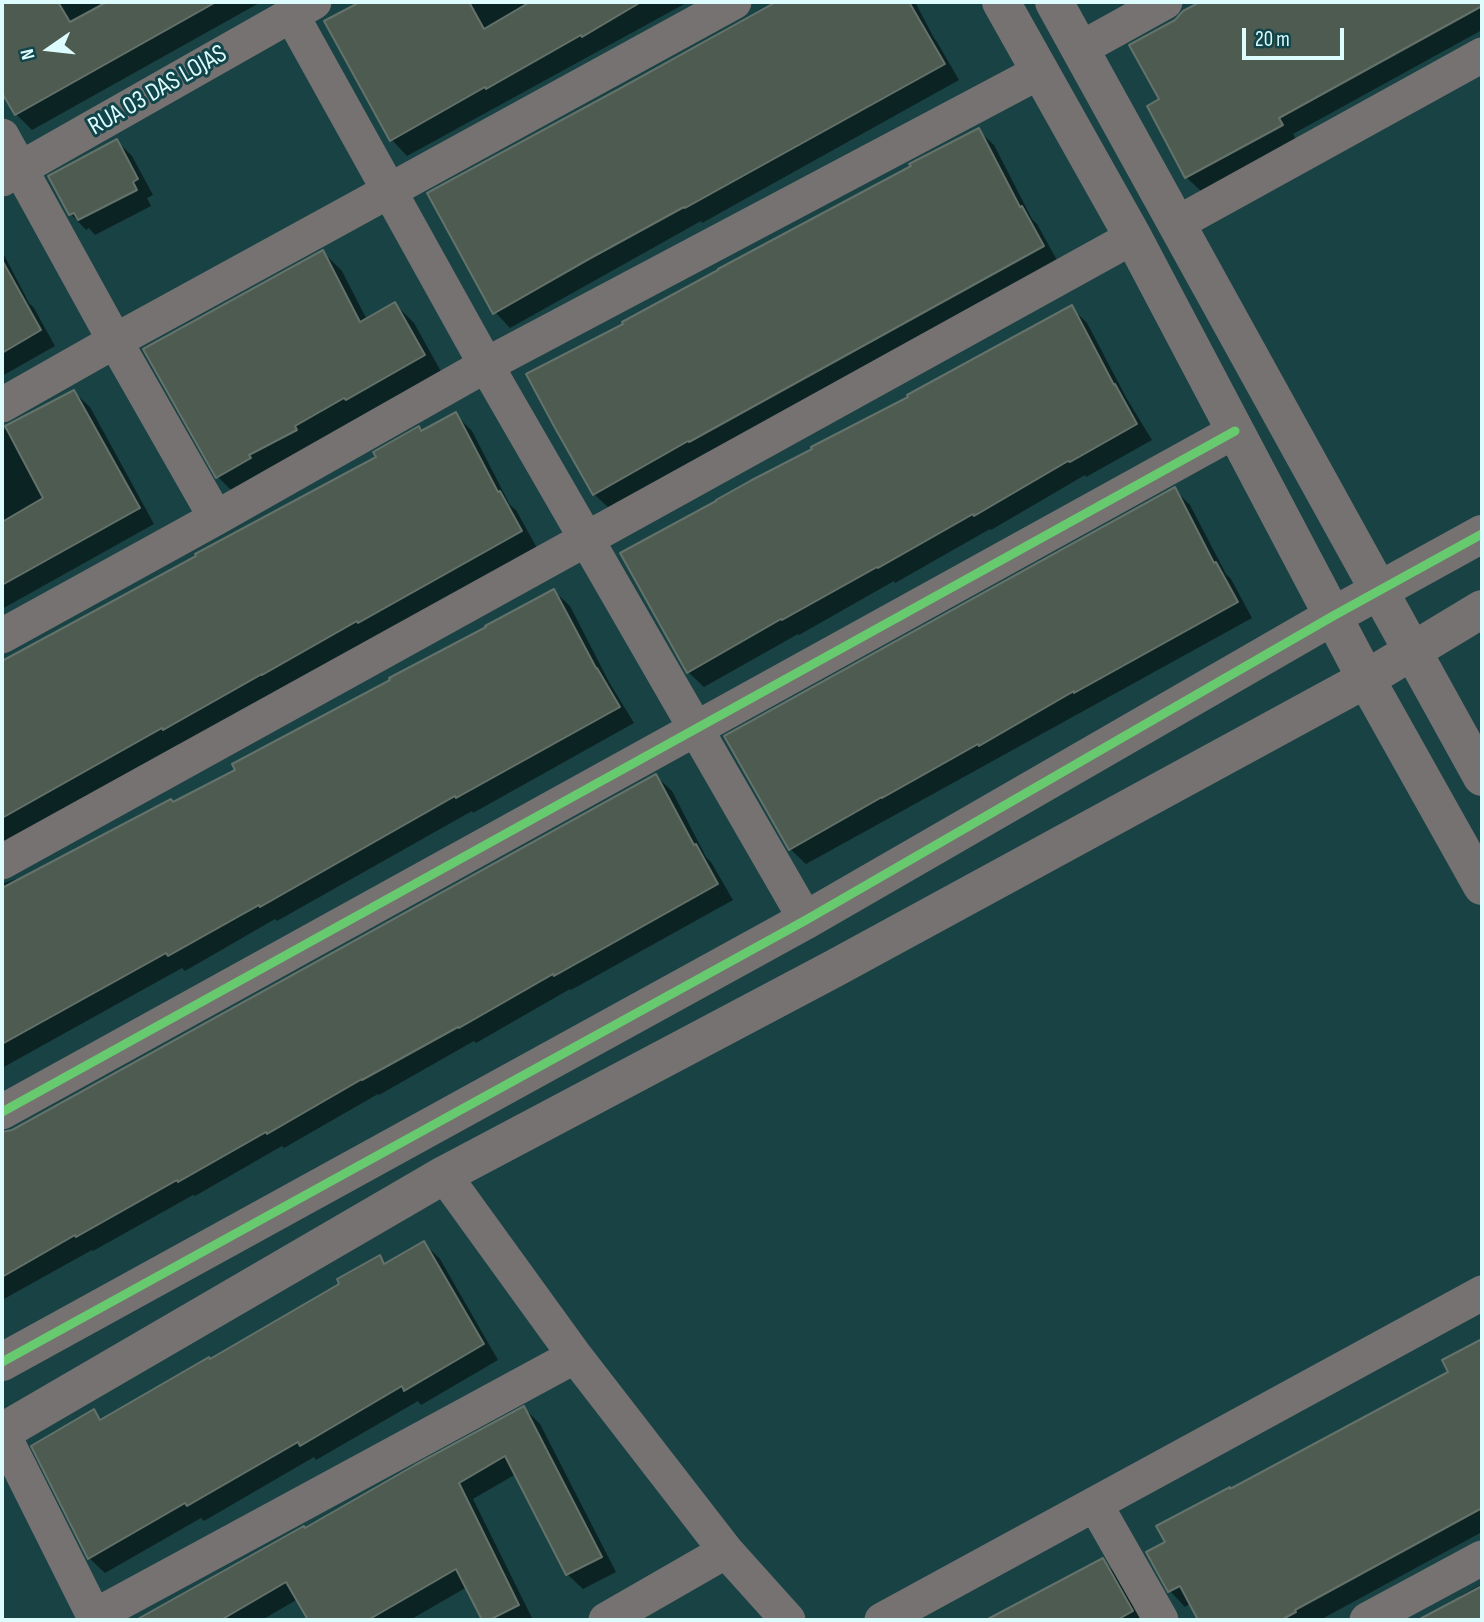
<!DOCTYPE html>
<html>
<head>
<meta charset="utf-8">
<style>
	body { margin:0 }
	#map { position:relative; width:1484px; height:1622px; overflow:hidden; background:#184244; font-family:"Sofia Sans Condensed",sans-serif }
	canvas { display:block }
	.frame { position:absolute; inset:0; border:4px solid #dcfcfe; pointer-events:none }
	.north { position:absolute; left:14px; top:14px; width:70px; height:70px; -webkit-text-stroke:5px #114549; paint-order:stroke; rotate:256deg; font-size:19px; font-weight:700; line-height:28px; text-align:center; color:#dcfcfe }
	.north::after { content:''; display:block; margin:auto; width:24px; height:32px; background:#dcfcfe; clip-path:polygon(50% 0,100% 100%,50% 72%,0 100%) }
	.scale { position:absolute; left:1242px; top:28px; width:102px; height:32px; box-sizing:border-box; border:4px solid #dcfcfe; border-top:0; padding-left:9px; font-size:21px; line-height:24px; white-space:nowrap; color:#dcfcfe; -webkit-text-stroke:5px #114549; paint-order:stroke }
</style>
</head>
<body>
<div id="map">
<canvas width="1484" height="1622"></canvas>
<div class="frame"></div>
<div class="north">N</div>
<div class="scale">20 m</div>
</div>
<script>
const context = document.querySelector('canvas').getContext('2d');
context.lineJoin = 'round';
function paint(path, color) {
  context.fillStyle = color;
  context.fill(path, 'evenodd');
}
function toPath(rows) {
  const path = new Path2D();
  for (const r of rows) {
    path.moveTo(r[0], r[1]);
    for (let i = 2; i < r.length; i += 2) path.lineTo(r[i], r[i + 1]);
  }
  return path;
}
function stroke(path, color, width, dash) {
  context.strokeStyle = color;
  context.lineWidth = width;
  context.lineCap = dash ? 'butt' : 'round';
  context.setLineDash(dash || []);
  context.stroke(path);
}
function label(font, color, halo, rows, align = 'center') {
  context.font = font + ' "Sofia Sans Condensed",sans-serif';
  context.lineWidth = 6;
  context.setLineDash([]);
  context.textBaseline = 'middle';
  context.strokeStyle = halo;
  context.fillStyle = color;
  for (const [text, x, y, turn = 0] of rows) {
    context.save();
    context.translate(x, y);
    context.rotate((+turn || 0) * Math.PI / 180);
    context.textAlign = isNaN(turn) ? turn : align;
    if (halo) context.strokeText(text, 0, 0);
    context.fillText(text, 0, 0);
    context.restore();
  }
}
const shadow = toPath([
	[2,2,261,2,32,130,16,114,2,89],
	[363,2,688,2,407,156,392,140,326,21],
	[781,2,915,2,934,38,937,42,959,80,702,223,701,221,510,328,495,312,620,91],
	[1203,2,1482,2,1482,30,1293,134,1297,141,1202,192,1186,177,1161,100,1176,21,1184,12],
	[978,130,994,145,1032,219,1037,224,1058,262,610,509,594,494,625,325],
	[117,141,132,156,153,195,147,198,151,206,95,235,89,228,86,230,71,214],
	[2,251,29,303,34,308,55,346,2,376],
	[323,252,342,271,367,320,395,304,414,323,443,375,237,496,218,477],
	[1072,308,1087,323,1127,399,1152,440,1086,477,1085,475,991,530,990,529,895,583,894,581,799,635,798,634,704,687,688,672,910,397],
	[74,392,90,407,154,524,2,609,2,431],
	[456,415,472,431,510,505,516,510,537,548,181,745,179,744,2,844,2,663,378,458,419,428,423,432],
	[1174,489,1190,505,1226,574,1231,579,1252,618,806,864,790,849],
	[554,591,570,606,609,682,634,723,473,813,472,811,277,921,275,919,185,971,182,968,2,1068,2,884,16,879,17,881,237,771],
	[656,776,672,791,706,857,711,862,733,900,571,990,570,989,476,1043,474,1041,379,1095,378,1094,284,1148,282,1146,195,1196,193,1195,93,1251,92,1250,2,1300,2,1134,12,1131],
	[424,1243,440,1259,498,1360,421,1405,418,1401,316,1460,314,1457,204,1521,201,1518,105,1573,89,1558,94,1412,103,1420,210,1360,341,1284,380,1258,387,1265],
	[1475,1344,1482,1351,1482,1532,1320,1620,1200,1620,1191,1603,1185,1607,1170,1591,1167,1543,1231,1491,1450,1373],
	[524,1408,540,1424,616,1572,583,1589,567,1574,516,1474,473,1499,533,1620,484,1620,467,1587,410,1620,310,1620,298,1599,262,1620,139,1620,303,1528,306,1530],
	[1102,1560,1118,1576,1143,1620,991,1620],
	[1482,1584,1482,1620,1422,1620,1461,1600,1460,1596]
]);
const building = toPath([
	[2,2,58,2,70,22,107,2,216,2,15,115,2,93,2,2],
	[360,2,469,2,484,29,530,2,641,2,582,37,581,35,486,89,485,87,390,141,324,21,360,2],
	[776,2,909,2,945,64,685,208,684,207,589,259,493,314,427,193,619,89,776,2],
	[1200,2,1482,2,1482,6,1279,118,1283,125,1185,178,1147,106,1159,99,1129,45,1175,20,1183,11,1200,2],
	[979,128,1020,207,1022,206,1044,246,689,442,688,441,593,495,555,428,526,374,623,324,622,322,718,270,718,269,911,166,909,164,979,128],
	[117,139,138,179,133,182,137,190,78,220,74,213,69,215,48,176,117,139],
	[323,250,360,322,395,302,425,355,346,400,344,398,295,426,297,430,249,455,251,458,216,478,143,349,323,250],
	[2,260,41,330,2,353,2,260],
	[1072,305,1114,385,1115,384,1137,424,1070,462,1068,461,974,516,973,514,878,568,877,567,782,620,781,619,687,673,620,553,716,501,716,500,750,481,812,449,811,447,908,397,907,395,1072,305],
	[74,390,140,508,2,585,2,522,43,498,5,426,74,390],
	[456,412,498,492,500,491,522,531,358,623,357,621,262,675,262,674,163,730,162,728,2,818,2,661,196,556,195,554,376,457,373,452,419,426,421,431,456,412],
	[1175,487,1214,563,1216,562,1238,602,1074,693,1074,691,979,746,978,744,882,798,882,797,789,850,724,736,1175,487],
	[554,589,596,668,597,668,620,707,456,798,455,796,260,907,259,905,168,956,166,953,2,1044,2,888,171,799,173,802,235,770,232,764,390,680,389,678,486,627,485,626,554,589],
	[656,774,694,845,696,844,718,884,554,976,553,974,459,1028,458,1027,362,1080,362,1079,267,1134,266,1132,178,1182,177,1180,76,1237,75,1235,2,1277,2,1132,12,1130,656,774],
	[424,1241,484,1344,404,1391,402,1386,300,1446,298,1442,187,1506,185,1503,88,1559,31,1446,94,1409,100,1420,209,1357,210,1359,339,1284,337,1279,380,1255,384,1264,424,1241],
	[1482,1339,1482,1508,1295,1610,1296,1612,1281,1620,1198,1620,1180,1586,1168,1592,1146,1552,1165,1542,1156,1526,1230,1487,1230,1489,1448,1372,1442,1360,1482,1339],
	[524,1406,602,1557,566,1575,505,1456,459,1483,519,1605,489,1620,482,1620,456,1569,368,1620,308,1620,286,1582,221,1620,136,1620,302,1527,304,1526,305,1528,415,1465,524,1406],
	[1103,1558,1133,1611,1117,1620,986,1620,1103,1558],
	[1482,1586,1482,1620,1418,1620,1482,1586]
]);
const minor = toPath([
	[291,14,486,365,806,920],
	[1080,49,1165,2],
	[2,136,115,341,216,518],
	[2,179,314,2],
	[1176,224,1482,55],
	[2,405,115,341,734,2],
	[2,636,216,518,486,365,1041,71],
	[2,862,1133,237],
	[2,1112,1235,431],
	[444,1175,575,1356,726,1551],
	[2,1432,96,1620],
	[1095,1504,1161,1620],
	[95,1616,575,1356],
	[606,1620,726,1551,788,1620],
	[882,1620,1482,1293],
	[1367,1620,1482,1558]
]);
const tertiary = toPath([
	[1001,2,1133,237,1366,679,1482,886],
	[1054,2,1482,777],
	[2,1362,806,920,1333,616,1482,534],
	[2,1432,444,1175,835,968,1366,679,1482,609]
]);
const cycleway = toPath([
	[2,1112,1235,431],
	[2,1362,806,920,1333,616,1482,534]
]);
const streetNames = [
	["RUA 03 DAS LOJAS",158,91,-30]
];
paint(shadow, '#0007');
paint(building, '#4e5b51');
stroke(building, '#64726a', 2);
stroke(minor, '#767272', 35);
stroke(tertiary, '#767272', 38);
stroke(cycleway, '#67ca6e', 9);
label('26px', '#dcfcfe', '#114549', streetNames);
</script>
</body>
</html>
